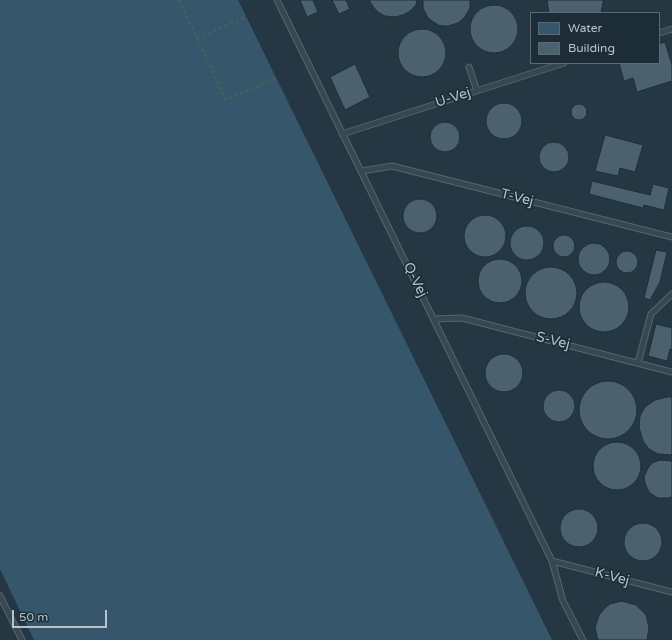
<!DOCTYPE html>
<html>
<head>
<meta charset="utf-8">
<style>
	body { margin:0 }
	#map { position:relative; width:672px; height:640px; overflow:hidden; background:#243743; font-family:"Varela Round",sans-serif }
	canvas { display:block }
	.legend { position:absolute; left:530px; top:12px; width:130px; height:52px; box-sizing:border-box; background:#1d2d38; border:1px solid #5a6974; margin:0; padding:5px 7px; list-style:none; font-size:12px; color:#b5c3cd }
	.legend li { display:flex; align-items:center; gap:8px; height:20px }
	.legend b { width:20px; border:1px solid #5a6974 }
	.scale { position:absolute; left:12px; top:610px; width:95px; height:18px; box-sizing:border-box; border:2px solid #b5c3cd; border-top:0; padding-left:5px; font-size:12px; line-height:14px; white-space:nowrap; color:#b5c3cd; -webkit-text-stroke:3px #1d2d38; paint-order:stroke }
</style>
</head>
<body>
<div id="map">
<canvas width="672" height="640"></canvas>
<ul class="legend">
<li><b style="height:11px;background:#36576b"></b>Water</li>
<li><b style="height:11px;background:#4c616e"></b>Building</li>
</ul>
<div class="scale">50 m</div>
</div>
<script>
const context = document.querySelector('canvas').getContext('2d');
context.lineJoin = 'round';
function paint(path, color) {
  context.fillStyle = color;
  context.fill(path, 'evenodd');
}
function toPath(rows) {
  const path = new Path2D();
  for (const r of rows) {
    if (r.length === 3) {
      path.moveTo(r[0] + r[2], r[1]);
      path.arc(r[0], r[1], r[2], 0, 2 * Math.PI);
      continue;
    }
    path.moveTo(r[0], r[1]);
    for (let i = 2; i < r.length; i += 2) path.lineTo(r[i], r[i + 1]);
  }
  return path;
}
function stroke(path, color, width, dash) {
  context.strokeStyle = color;
  context.lineWidth = width;
  context.lineCap = dash ? 'butt' : 'round';
  context.setLineDash(dash || []);
  context.stroke(path);
}
function label(font, color, halo, rows, align = 'center') {
  context.font = font + ' "Varela Round",sans-serif';
  context.lineWidth = 3.5;
  context.setLineDash([]);
  context.textBaseline = 'middle';
  context.strokeStyle = halo;
  context.fillStyle = color;
  for (const [text, x, y, turn = 0] of rows) {
    context.save();
    context.translate(x, y);
    context.rotate((+turn || 0) * Math.PI / 180);
    context.textAlign = isNaN(turn) ? turn : align;
    if (halo) context.strokeText(text, 0, 0);
    context.fillText(text, 0, 0);
    context.restore();
  }
}
const water = toPath([
	[0,0,238,0,552,640,34,640,0,569]
]);
const building = toPath([
	[300,0,313,0,318,12,307,17,300,0],
	[332,0,346,0,350,9,339,14,332,0],
	[369,0,417,0,416,5,410,11,403,15,395,17,385,16,378,12,374,8,369,0],
	[423,0,470,0,470,8,464,18,458,23,448,26,443,26,438,25,428,18,423,8,423,0],
	[547,0,603,0,603,2,601,13,549,13,547,0],
	[494,29,24],
	[422,53,24],
	[665,42,672,65,672,81,637,92,633,78,624,81,619,63,659,63,659,44,665,42],
	[355,64,370,97,345,110,330,77,355,64],
	[504,121,18],
	[579,112,8],
	[445,137,15],
	[605,135,643,145,635,172,620,168,618,176,595,171,605,135],
	[554,157,15],
	[592,181,650,195,653,184,669,188,664,210,644,205,643,208,589,194,592,181],
	[420,216,17],
	[485,236,21],
	[527,243,17],
	[564,246,11],
	[594,259,16],
	[656,250,667,252,660,282,650,300,644,298,656,250],
	[627,262,11],
	[500,281,22],
	[551,293,26],
	[604,307,25],
	[656,324,672,328,672,350,670,349,667,361,648,356,656,324],
	[504,373,19],
	[608,410,29],
	[559,406,16],
	[667,397,672,397,672,455,658,454,649,449,643,441,639,427,640,416,645,407,655,400,667,397],
	[617,466,24],
	[660,460,672,461,672,497,668,498,658,498,653,495,649,492,645,483,644,477,648,468,652,463,660,460],
	[579,528,19],
	[643,542,19],
	[622,601,636,605,646,615,649,628,647,640,598,640,595,628,599,615,606,607,610,604,622,601]
]);
const path = toPath([
	[179,0,226,100,276,78],
	[197,38,246,17]
]);
const lane = toPath([
	[277,0,552,561,563,601,583,640],
	[659,33,672,29],
	[469,67,477,91],
	[342,134,564,63],
	[362,171,392,166,672,237],
	[434,319,462,318,672,372],
	[638,363,651,314,672,294],
	[552,561,672,592],
	[0,596,22,640]
]);
const streetNames = [
	["U-Vej",453,98,-18],
	["T-Vej",517,198,14],
	["Q-Vej",415,280,64],
	["S-Vej",553,341,14],
	["K-Vej",612,577,15]
];
paint(water, '#36576b');
paint(building, '#4c616e');
stroke(building, '#1f2f3a', 1);
stroke(lane, '#566670', 7);
stroke(path, '#44605d', 2.5, [3, 3]);
stroke(lane, '#384852', 5);
label('14px', '#b5c3cd', '#1d2d38', streetNames);
</script>
</body>
</html>
